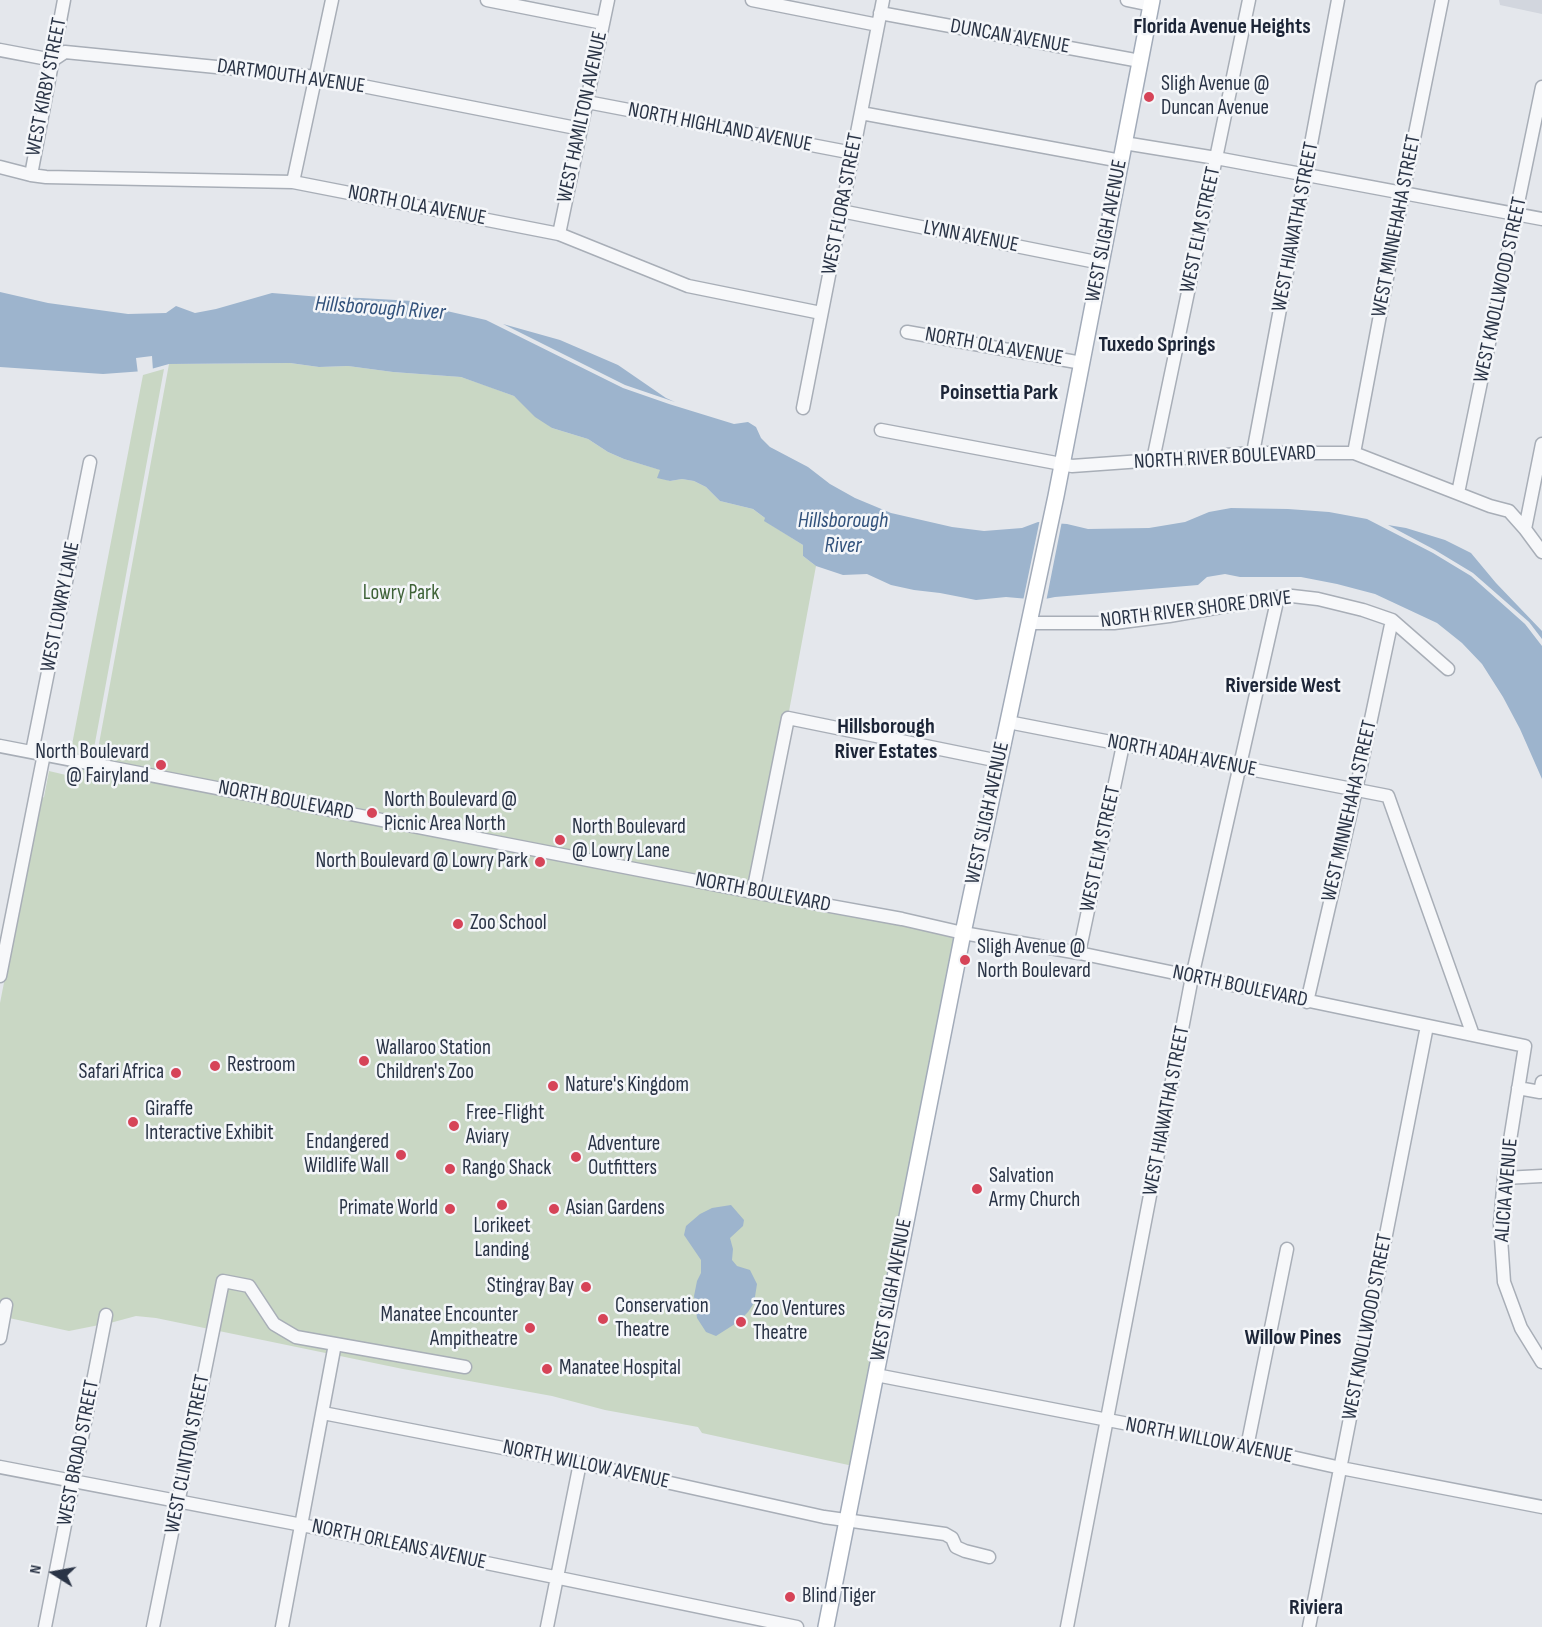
<!DOCTYPE html>
<html>
<head>
<meta charset="utf-8">
<style>
	body { margin:0 }
	#map { position:relative; width:1542px; height:1627px; overflow:hidden; background:#e4e7ec; font-family:"Sofia Sans Condensed",sans-serif }
	canvas { display:block }
	.north { position:absolute; left:24px; top:1543px; width:60px; height:60px; -webkit-text-stroke:4px #f4f6f9; paint-order:stroke; rotate:281deg; font-size:16px; font-weight:700; line-height:24px; text-align:center; color:#2a3446 }
	.north::after { content:''; display:block; margin:auto; width:21px; height:27px; background:#2a3446; clip-path:polygon(50% 0,100% 100%,50% 72%,0 100%) }
</style>
</head>
<body>
<div id="map">
<canvas width="1542" height="1627"></canvas>
<div class="north">N</div>
</div>
<script>
const context = document.querySelector('canvas').getContext('2d');
context.lineJoin = 'round';
function paint(path, color) {
  context.fillStyle = color;
  context.fill(path, 'evenodd');
}
function toPath(rows) {
  const path = new Path2D();
  for (const r of rows) {
    path.moveTo(r[0], r[1]);
    for (let i = 2; i < r.length; i += 2) path.lineTo(r[i], r[i + 1]);
  }
  return path;
}
function stroke(path, color, width, dash) {
  context.strokeStyle = color;
  context.lineWidth = width;
  context.lineCap = dash ? 'butt' : 'round';
  context.setLineDash(dash || []);
  context.stroke(path);
}
function label(font, color, halo, rows, align = 'center') {
  context.font = font + ' "Sofia Sans Condensed",sans-serif';
  context.lineWidth = 5;
  context.setLineDash([]);
  context.textBaseline = 'middle';
  context.strokeStyle = halo;
  context.fillStyle = color;
  for (const [text, x, y, turn = 0] of rows) {
    context.save();
    context.translate(x, y);
    context.rotate((+turn || 0) * Math.PI / 180);
    context.textAlign = isNaN(turn) ? turn : align;
    if (halo) context.strokeText(text, 0, 0);
    context.fillText(text, 0, 0);
    context.restore();
  }
}
const built = toPath([
	[1499,0,1542,0,1542,14,1500,5]
]);
const green = toPath([
	[290,363,319,367,348,366,393,372,461,377,487,386,514,396,552,428,588,439,608,452,624,459,661,470,658,477,670,481,682,479,694,481,706,487,720,501,753,509,765,518,765,521,803,545,803,556,816,566,756,889,96,760,169,364],
	[164,369,92,759,70,755,143,375],
	[68,764,901,924,957,936,853,1466,702,1433,698,1427,605,1410,552,1396,403,1369,156,1318,136,1316,110,1323,112,1312,103,1310,99,1325,69,1331,9,1318,12,1301,2,1300,0,1310,0,1003,40,799,44,797,49,771,66,775]
]);
const water = toPath([
	[0,292,48,303,128,314,166,313,176,306,195,313,216,309,272,293,321,297,361,298,413,301,438,309,486,320,623,388,669,404,734,424,748,422,756,427,761,438,770,447,808,467,830,484,855,498,891,513,952,527,984,531,1022,528,1038,522,1067,524,1088,529,1149,528,1185,522,1209,512,1231,508,1288,509,1329,512,1367,519,1433,553,1471,576,1525,624,1542,646,1542,779,1520,729,1503,697,1482,664,1462,643,1437,623,1375,594,1337,584,1301,577,1240,577,1225,574,1207,577,1198,585,1055,597,1040,600,1006,597,976,600,940,593,914,590,891,585,867,574,843,575,816,566,803,556,803,545,764,521,765,518,753,509,720,501,706,487,694,481,682,479,670,481,657,478,660,470,624,459,608,452,588,439,552,428,535,417,514,396,461,377,393,372,348,366,319,367,290,363,169,364,144,371,103,374,0,367],
	[503,324,560,340,618,365,666,398,675,402,625,385],
	[1388,525,1406,528,1445,540,1471,553,1496,583,1542,631,1542,639,1529,622,1473,573,1435,550],
	[731,1205,744,1220,743,1226,730,1238,733,1249,732,1260,737,1266,750,1270,757,1284,754,1303,748,1312,738,1322,716,1336,706,1332,697,1318,694,1296,697,1281,701,1273,701,1260,684,1235,686,1226,700,1214,712,1208]
]);
const pier = toPath([
	[152,356,153,371,138,374,136,358],
	[1040,519,1062,521,1046,602,1023,601]
]);
const minor = toPath([
	[487,0,603,23],
	[752,0,878,25],
	[1127,0,1151,5],
	[880,13,1140,61],
	[0,50,53,60,65,52,317,77,581,129],
	[587,102,853,153],
	[861,113,1121,161],
	[1124,143,1216,158,1542,219],
	[0,167,31,175,46,177,293,182,559,234,688,286,821,313],
	[31,175,64,0],
	[293,182,332,0],
	[841,211,1101,263],
	[559,234,608,0],
	[907,332,1082,363],
	[803,408,883,0],
	[881,430,1072,466,1253,453,1354,453,1490,506,1509,511,1525,529,1542,552],
	[1253,453,1338,0],
	[1354,453,1403,193,1442,0],
	[1153,460,1249,0],
	[1458,493,1542,87],
	[1525,529,1542,444],
	[1029,623,1114,623,1169,616,1278,597,1292,596,1318,599,1363,610,1392,620,1448,669],
	[1008,722,1388,796,1473,1035],
	[0,746,753,892,902,919,963,933,1079,953,1525,1046,1504,1178,1500,1224,1504,1282,1521,1328,1542,1362],
	[32,752,90,462],
	[753,892,788,718,999,761],
	[1079,953,1123,745],
	[0,976,44,754],
	[1307,1002,1356,790,1392,620],
	[1518,1088,1540,1092,1542,1082],
	[1504,1178,1542,1176],
	[0,1338,6,1305],
	[876,1375,1247,1447,1341,1468,1542,1507],
	[323,1413,580,1463,824,1517,945,1534,952,1538,956,1547,965,1551,989,1557],
	[1247,1447,1287,1249],
	[0,1467,302,1525,797,1627],
	[45,1627,106,1315],
	[153,1627,223,1281,249,1286,274,1324,296,1337,465,1367],
	[282,1627,335,1344],
	[547,1627,580,1463],
	[1067,1627,1192,977,1278,597],
	[1309,1627,1427,1026]
]);
const major = toPath([
	[826,1627,963,933,1056,496,1152,0]
]);
const markers = [
	[1149,97,6,"#d64458"],
	[161,765,6,"#d64458"],
	[372,813,6,"#d64458"],
	[560,840,6,"#d64458"],
	[540,862,6,"#d64458"],
	[458,924,6,"#d64458"],
	[965,960,6,"#d64458"],
	[364,1061,6,"#d64458"],
	[215,1066,6,"#d64458"],
	[176,1073,6,"#d64458"],
	[553,1086,6,"#d64458"],
	[133,1122,6,"#d64458"],
	[454,1126,6,"#d64458"],
	[401,1155,6,"#d64458"],
	[576,1157,6,"#d64458"],
	[450,1169,6,"#d64458"],
	[977,1189,6,"#d64458"],
	[502,1205,6,"#d64458"],
	[450,1209,6,"#d64458"],
	[554,1209,6,"#d64458"],
	[586,1287,6,"#d64458"],
	[603,1319,6,"#d64458"],
	[741,1322,6,"#d64458"],
	[530,1328,6,"#d64458"],
	[547,1369,6,"#d64458"],
	[790,1597,6,"#d64458"]
];
const streetNames = [
	["DUNCAN AVENUE",1010,37,10],
	["DARTMOUTH AVENUE",291,77,8],
	["WEST KIRBY STREET",47,87,-79],
	["WEST HAMILTON AVENUE",583,117,-78],
	["NORTH HIGHLAND AVENUE",720,128,11],
	["WEST FLORA STREET",843,204,-79],
	["NORTH OLA AVENUE",417,206,11],
	["WEST MINNEHAHA STREET",1397,226,-79],
	["WEST HIAWATHA STREET",1296,227,-79],
	["WEST ELM STREET",1201,230,-78],
	["WEST SLIGH AVENUE",1107,231,-79],
	["LYNN AVENUE",971,237,11],
	["WEST KNOLLWOOD STREET",1501,290,-78],
	["NORTH OLA AVENUE",994,347,10],
	["NORTH RIVER BOULEVARD",1225,458,-3],
	["WEST LOWRY LANE",61,607,-79],
	["NORTH RIVER SHORE DRIVE",1196,610,-7],
	["NORTH ADAH AVENUE",1182,756,11],
	["NORTH BOULEVARD",286,801,11],
	["WEST MINNEHAHA STREET",1350,811,-77],
	["WEST SLIGH AVENUE",988,813,-78],
	["WEST ELM STREET",1101,849,-78],
	["NORTH BOULEVARD",763,893,11],
	["NORTH BOULEVARD",1240,987,12],
	["WEST HIAWATHA STREET",1167,1111,-79],
	["ALICIA AVENUE",1507,1190,-85],
	["WEST SLIGH AVENUE",892,1290,-79],
	["WEST KNOLLWOOD STREET",1368,1327,-79],
	["NORTH WILLOW AVENUE",1209,1441,11],
	["WEST BROAD STREET",79,1453,-79],
	["WEST CLINTON STREET",188,1454,-79],
	["NORTH WILLOW AVENUE",586,1465,12],
	["NORTH ORLEANS AVENUE",399,1545,12]
];
const poiNames = [
	["Sligh Avenue @",1161,85],
	["Duncan Avenue",1161,109],
	["North Boulevard",149,753,"right"],
	["@ Fairyland",149,777,"right"],
	["North Boulevard @",384,801],
	["Picnic Area North",384,825],
	["North Boulevard",572,828],
	["@ Lowry Lane",572,852],
	["North Boulevard @ Lowry Park",528,862,"right"],
	["Zoo School",470,924],
	["Sligh Avenue @",977,948],
	["North Boulevard",977,972],
	["Wallaroo Station",376,1049],
	["Children's Zoo",376,1073],
	["Restroom",227,1066],
	["Safari Africa",164,1073,"right"],
	["Nature's Kingdom",565,1086],
	["Giraffe",145,1110],
	["Interactive Exhibit",145,1134],
	["Free-Flight",466,1114],
	["Aviary",466,1138],
	["Endangered",389,1143,"right"],
	["Wildlife Wall",389,1167,"right"],
	["Adventure",588,1145],
	["Outfitters",588,1169],
	["Rango Shack",462,1169],
	["Salvation",989,1177],
	["Army Church",989,1201],
	["Primate World",438,1209,"right"],
	["Asian Gardens",566,1209],
	["Lorikeet",502,1227,"center"],
	["Landing",502,1251,"center"],
	["Stingray Bay",574,1287,"right"],
	["Conservation",615,1307],
	["Theatre",615,1331],
	["Zoo Ventures",753,1310],
	["Theatre",753,1334],
	["Manatee Encounter",518,1316,"right"],
	["Ampitheatre",518,1340,"right"],
	["Manatee Hospital",559,1369],
	["Blind Tiger",802,1597]
];
const parkNames = [
	["Lowry Park",401,594]
];
const neighbourhoodNames = [
	["Florida Avenue Heights",1222,27],
	["Tuxedo Springs",1157,345],
	["Poinsettia Park",999,393],
	["Riverside West",1283,686],
	["Hillsborough",886,727],
	["River Estates",886,752],
	["Willow Pines",1293,1338],
	["Riviera",1316,1608]
];
const waterNames = [
	["Hillsborough River",380,309,4],
	["Hillsborough",843,521],
	["River",843,546]
];
paint(built, '#d2d6de');
paint(green, '#c9d7c4');
paint(water, '#9db4cd');
paint(pier, '#e4e7ec');
stroke(minor, '#a8aeb7', 15);
stroke(major, '#a2abb9', 18);
stroke(minor, '#f7f8fa', 12);
stroke(major, '#fff', 15);
for (const [x, y, r, color] of markers) {
  const dot = new Path2D();
  dot.arc(x, y, r, 0, 2 * Math.PI);
  context.fillStyle = color;
  context.fill(dot);
  stroke(dot, '#f4f6f9', 2);
}
label('21px', '#2a3446', '#f4f6f9', streetNames);
label('21px', '#2a3446', '#f4f6f9', poiNames, 'left');
label('21px', '#3e6237', '#f4f6f9', parkNames);
label('bold 22px', '#1c2537', '#f4f6f9', neighbourhoodNames);
label('italic 22px', '#32527c', '#f4f6f9', waterNames);
</script>
</body>
</html>
